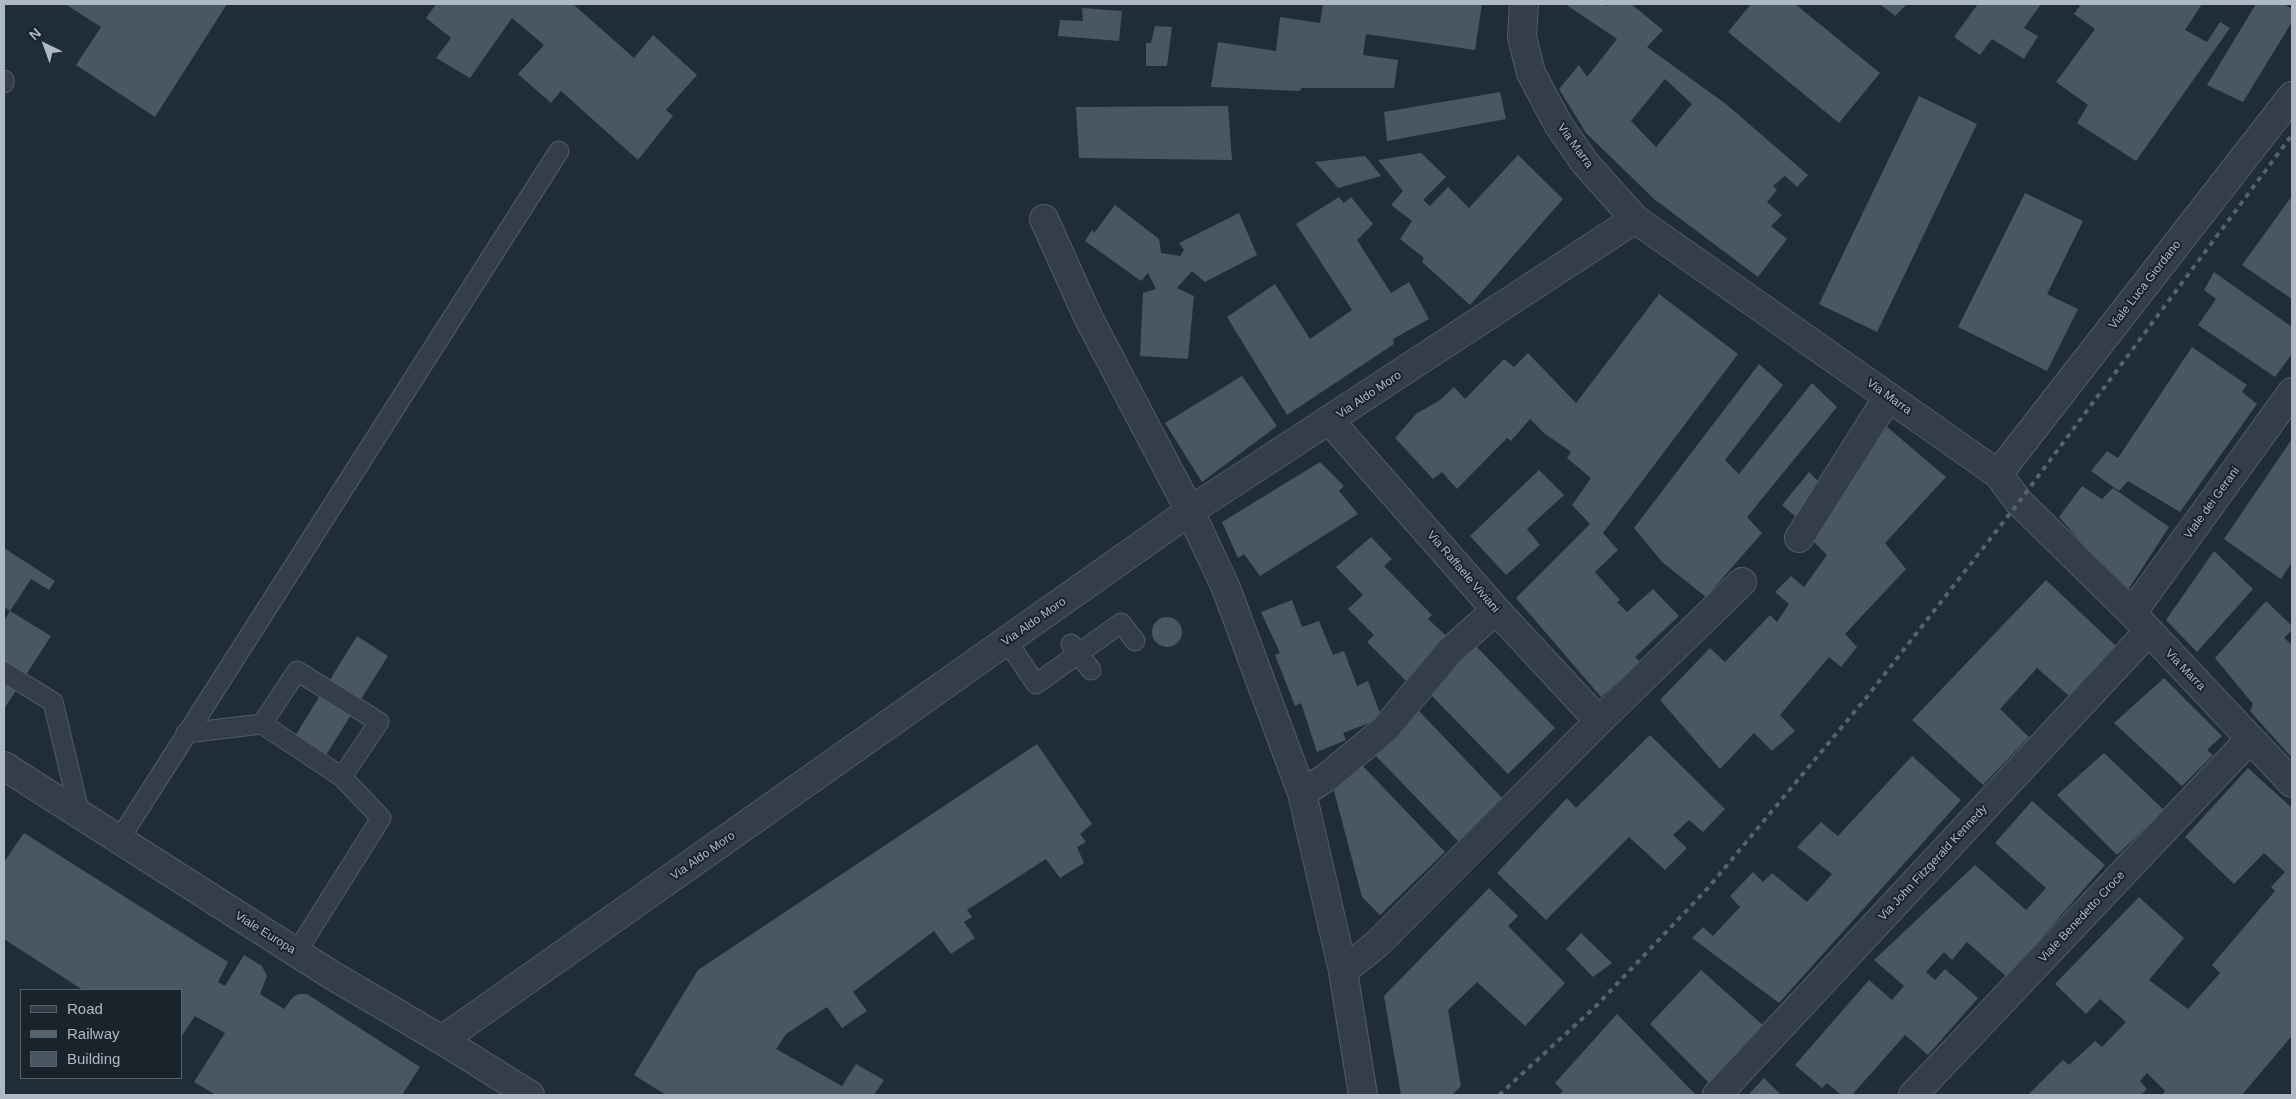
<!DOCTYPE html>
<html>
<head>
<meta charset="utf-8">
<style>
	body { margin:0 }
	#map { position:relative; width:2296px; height:1099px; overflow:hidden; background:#202d37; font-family:Helvetica,sans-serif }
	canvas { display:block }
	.frame { position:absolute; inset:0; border:5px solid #aeb9c5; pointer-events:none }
	.legend { position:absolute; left:20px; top:989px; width:162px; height:90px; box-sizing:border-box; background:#19232c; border:1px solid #555f69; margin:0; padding:6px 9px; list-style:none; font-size:15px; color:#aeb9c5 }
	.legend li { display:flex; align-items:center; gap:10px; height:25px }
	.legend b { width:25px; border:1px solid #555f69 }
	.north { position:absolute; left:20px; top:20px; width:50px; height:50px; -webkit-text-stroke:4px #19232c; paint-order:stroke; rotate:318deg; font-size:14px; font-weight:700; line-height:20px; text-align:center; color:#aeb9c5 }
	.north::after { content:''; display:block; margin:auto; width:18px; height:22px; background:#aeb9c5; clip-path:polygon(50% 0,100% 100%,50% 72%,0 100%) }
</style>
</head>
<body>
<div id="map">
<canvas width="2296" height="1099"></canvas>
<div class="frame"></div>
<ul class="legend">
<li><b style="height:6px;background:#333e48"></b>Road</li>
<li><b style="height:6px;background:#55636f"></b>Railway</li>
<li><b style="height:14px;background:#485763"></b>Building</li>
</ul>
<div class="north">N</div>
</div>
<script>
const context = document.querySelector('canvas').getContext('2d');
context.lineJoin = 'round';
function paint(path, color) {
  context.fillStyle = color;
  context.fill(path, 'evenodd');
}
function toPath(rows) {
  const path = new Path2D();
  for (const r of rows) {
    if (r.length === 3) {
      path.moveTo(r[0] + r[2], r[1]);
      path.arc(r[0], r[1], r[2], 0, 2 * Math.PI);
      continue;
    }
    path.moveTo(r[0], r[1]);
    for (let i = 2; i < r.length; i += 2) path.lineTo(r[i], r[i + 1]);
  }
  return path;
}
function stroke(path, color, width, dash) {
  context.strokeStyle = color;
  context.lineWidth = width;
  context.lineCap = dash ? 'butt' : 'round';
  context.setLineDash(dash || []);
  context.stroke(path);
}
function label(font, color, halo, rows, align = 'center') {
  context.font = font + ' Helvetica,sans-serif';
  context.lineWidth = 4;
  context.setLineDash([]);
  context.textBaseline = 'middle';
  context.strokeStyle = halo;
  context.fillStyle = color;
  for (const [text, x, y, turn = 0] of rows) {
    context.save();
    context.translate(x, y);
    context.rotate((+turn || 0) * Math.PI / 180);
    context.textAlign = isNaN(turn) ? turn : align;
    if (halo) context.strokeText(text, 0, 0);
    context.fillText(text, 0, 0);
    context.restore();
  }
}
const building = toPath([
	[65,4,227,4,155,117,76,65,101,27],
	[436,4,573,4,634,58,653,35,697,75,666,110,673,116,638,160,561,91,551,103,518,74,544,45,512,18,470,78,436,58,451,38,426,18],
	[1323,4,1482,4,1475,50,1366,34,1363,55,1398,60,1394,88,1302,88,1299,91,1211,87,1218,42,1276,51,1280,17,1320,23],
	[1565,4,1604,4,1607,6,1609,4,1631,4,1663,30,1647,47,1726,104,1808,175,1797,187,1785,176,1773,186,1777,190,1767,202,1782,215,1771,226,1787,239,1758,277,1654,199,1586,133,1559,89,1579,65,1587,77,1617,39],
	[1665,79,1692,104,1656,147,1631,121],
	[1751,4,1795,4,1880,73,1839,123,1728,32],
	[1880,4,1907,4,1895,16],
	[1978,4,2041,4,2024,28,2038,36,2024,59,1992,39,1980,55,1954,37],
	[2077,4,2202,4,2185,30,2207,42,2220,22,2230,28,2136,161,2077,123,2088,105,2056,82,2095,29,2074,14,2080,6],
	[2256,4,2284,4,2292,9,2292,22,2243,102,2207,85],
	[1082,8,1122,11,1119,41,1058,36,1060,20,1083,21],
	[1155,26,1172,27,1167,66,1146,66,1146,43,1151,43],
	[1500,92,1506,119,1387,141,1384,112],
	[1919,96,1977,124,1877,332,1819,304],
	[1228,106,1232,160,1079,158,1076,107],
	[1421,153,1446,177,1423,200,1430,206,1448,187,1469,208,1518,155,1563,199,1470,305,1422,262,1424,258,1400,239,1412,221,1391,205,1403,191,1378,160],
	[1365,156,1381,176,1338,188,1315,162],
	[2025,193,2083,221,2047,294,2078,309,2047,371,1958,327],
	[2292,196,2292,299,2242,265],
	[1339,197,1344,203,1351,197,1373,224,1357,240,1391,293,1409,282,1429,319,1393,339,1394,344,1287,415,1227,317,1275,284,1310,339,1352,310,1296,224],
	[1115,205,1159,239,1161,253,1180,256,1184,250,1179,243,1239,213,1257,255,1205,282,1192,271,1177,288,1194,296,1188,359,1140,356,1143,293,1156,289,1148,273,1141,281,1085,241,1092,230,1094,233],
	[2214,272,2292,327,2292,354,2275,377,2198,325,2216,299,2204,290],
	[1659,294,1738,354,1603,533,1618,550,1595,572,1620,600,1617,602,1627,612,1653,589,1679,616,1635,657,1640,662,1601,697,1516,598,1590,524,1572,505,1591,478,1567,458,1571,452,1544,433,1530,419,1511,441,1507,438,1457,489,1442,472,1433,479,1395,438,1416,414,1440,400,1454,387,1465,399,1504,359,1514,367,1528,353,1576,403],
	[2192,347,2247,385,2242,392,2257,404,2180,512,2128,481,2119,491,2091,471,2107,451,2118,458],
	[1759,364,1783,385,1725,460,1739,474,1812,383,1837,407,1747,517,1762,533,1706,597,1662,562,1634,528],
	[1242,376,1277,426,1202,482,1165,423],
	[1886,426,1946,477,1885,543,1906,569,1845,634,1857,647,1841,667,1829,657,1780,715,1795,731,1772,751,1754,733,1720,769,1660,700,1710,648,1725,662,1770,615,1777,622,1789,604,1775,592,1791,576,1804,587,1827,555,1809,537,1832,508],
	[2292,439,2292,562,2281,579,2224,539],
	[1320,462,1344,486,1339,491,1358,514,1260,576,1244,554,1238,558,1222,522],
	[1539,470,1564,495,1527,529,1540,545,1506,575,1470,536],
	[1809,472,1824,487,1797,518,1782,505],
	[2082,486,2102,499,2113,488,2169,527,2126,593,2059,517],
	[1371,537,1392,559,1384,566,1432,615,1428,619,1451,640,1406,681,1367,642,1374,635,1348,609,1363,595,1336,567],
	[4,548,55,581,49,590,31,579,10,611,4,607],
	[2214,551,2253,589,2197,652,2166,620],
	[2046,580,2116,646,2069,696,2037,668,2000,709,2029,737,1983,785,1912,720],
	[1292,600,1302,627,1319,621,1333,655,1344,651,1357,686,1368,681,1382,718,1343,733,1346,740,1317,752,1301,703,1295,706,1275,655,1280,653,1261,612],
	[2266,601,2292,626,2292,630,2284,638,2292,645,2292,758,2250,711,2253,704,2215,658],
	[10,611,51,636,4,709,4,621],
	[1167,632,15],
	[357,636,388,656,326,755,295,736],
	[1476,646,1555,728,1508,774,1428,692],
	[2164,678,2222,736,2207,750,2213,755,2182,786,2114,723],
	[1419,711,1503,799,1459,842,1376,756],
	[1650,735,1725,809,1703,832,1689,820,1673,835,1687,848,1665,870,1629,837,1546,920,1497,873,1567,798,1576,808],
	[1037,744,1092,824,1080,834,1086,842,1077,847,1084,863,1060,878,1046,859,967,910,972,917,964,922,975,938,951,954,934,931,853,992,867,1011,842,1028,827,1007,786,1034,776,1049,842,1086,856,1064,884,1080,874,1095,666,1095,634,1075,698,970],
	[2104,753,2164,810,2117,855,2057,795],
	[1912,756,1961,800,1779,1003,1692,938,1703,927,1713,936,1740,907,1730,896,1753,872,1763,882,1772,873,1807,902,1832,874,1797,847,1821,822,1838,836],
	[1360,763,1445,852,1380,915,1362,897,1334,791],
	[2248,768,2292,808,2292,1040,2290,1038,2242,1095,2162,1095,2165,1091,2147,1073,2140,1081,2147,1089,2141,1095,2028,1095,2063,1060,2069,1065,2095,1041,2102,1047,2126,1022,2100,999,2086,1014,2055,984,2139,897,2184,938,2149,980,2188,1009,2220,973,2212,965,2275,891,2271,887,2285,872,2264,853,2234,884,2185,837],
	[2032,801,2105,865,2007,977,1967,942,1952,960,1944,952,1926,972,1935,980,1945,969,1978,998,1928,1055,1905,1035,1852,1095,1841,1095,1827,1083,1822,1088,1795,1065,1869,980,1892,1000,1904,986,1874,960,1975,865,2026,910,2046,888,1995,843],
	[24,833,228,962,218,982,225,986,244,955,262,966,267,976,260,994,284,1009,293,997,299,994,307,994,420,1067,402,1095,216,1095,194,1082,225,1033,195,1016,181,1037,181,990,83,990,4,939,4,862],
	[1489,888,1518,916,1508,926,1565,983,1525,1026,1477,982,1448,1010,1461,1086,1452,1095,1401,1095,1384,996],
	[1581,933,1612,963,1593,977,1566,949],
	[1701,970,1765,1027,1709,1083,1650,1024],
	[1617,1014,1696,1095,1559,1095,1563,1091,1555,1083],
	[1764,1078,1781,1095,1748,1095]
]);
const service = toPath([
	[4,80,4,83],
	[1007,641,1036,684,1121,623,1135,641],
	[1071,644,1091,670],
	[4,672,53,702,80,815],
	[262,724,342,777,381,818,296,953],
	[186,733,262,724,297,671,379,722,342,777],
	[119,840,559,151]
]);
const minor = toPath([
	[1524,4,1522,37,1531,73,1558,124,1585,163,1635,219,1998,474,2019,502,2132,613,2292,783],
	[1044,219,1088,317,1190,511,1226,588,1302,793,1343,971,1363,1095],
	[1330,421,1496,610,1599,721],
	[1998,474,2292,96],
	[1799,538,1888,397],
	[2132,613,2292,392],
	[1302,793,1327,777,1385,729,1450,651,1496,610],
	[1343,971,1377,944,1599,721,1742,582],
	[442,1040,1190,511,1635,219],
	[1717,1095,2148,632],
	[1913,1095,2250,739]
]);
const tertiary = toPath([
	[4,766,330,974,442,1040,530,1095]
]);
const rail = toPath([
	[1499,1095,1595,1007,1708,888,1866,698,2019,502,2292,135]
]);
const streetNames = [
	["Via Marra",1575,146,54],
	["Viale Luca Giordano",2145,285,-52],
	["Via Aldo Moro",1369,395,-34],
	["Via Marra",1889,397,35],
	["Viale dei Gerani",2212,503,-54],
	["Via Raffaele Viviani",1463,572,49],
	["Via Aldo Moro",1034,622,-35],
	["Via Marra",2185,670,46],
	["Via Aldo Moro",703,856,-35],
	["Via John Fitzgerald Kennedy",1933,863,-47],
	["Viale Benedetto Croce",2082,917,-47],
	["Viale Europa",265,933,32]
];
paint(building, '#485763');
stroke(service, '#515c66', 21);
stroke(minor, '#515c66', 30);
stroke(tertiary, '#515c66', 30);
stroke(service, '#333e48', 19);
stroke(minor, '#333e48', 28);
stroke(tertiary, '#333e48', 28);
stroke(rail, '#55636f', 4, [5, 5]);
label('12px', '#aeb9c5', '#19232c', streetNames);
</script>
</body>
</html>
